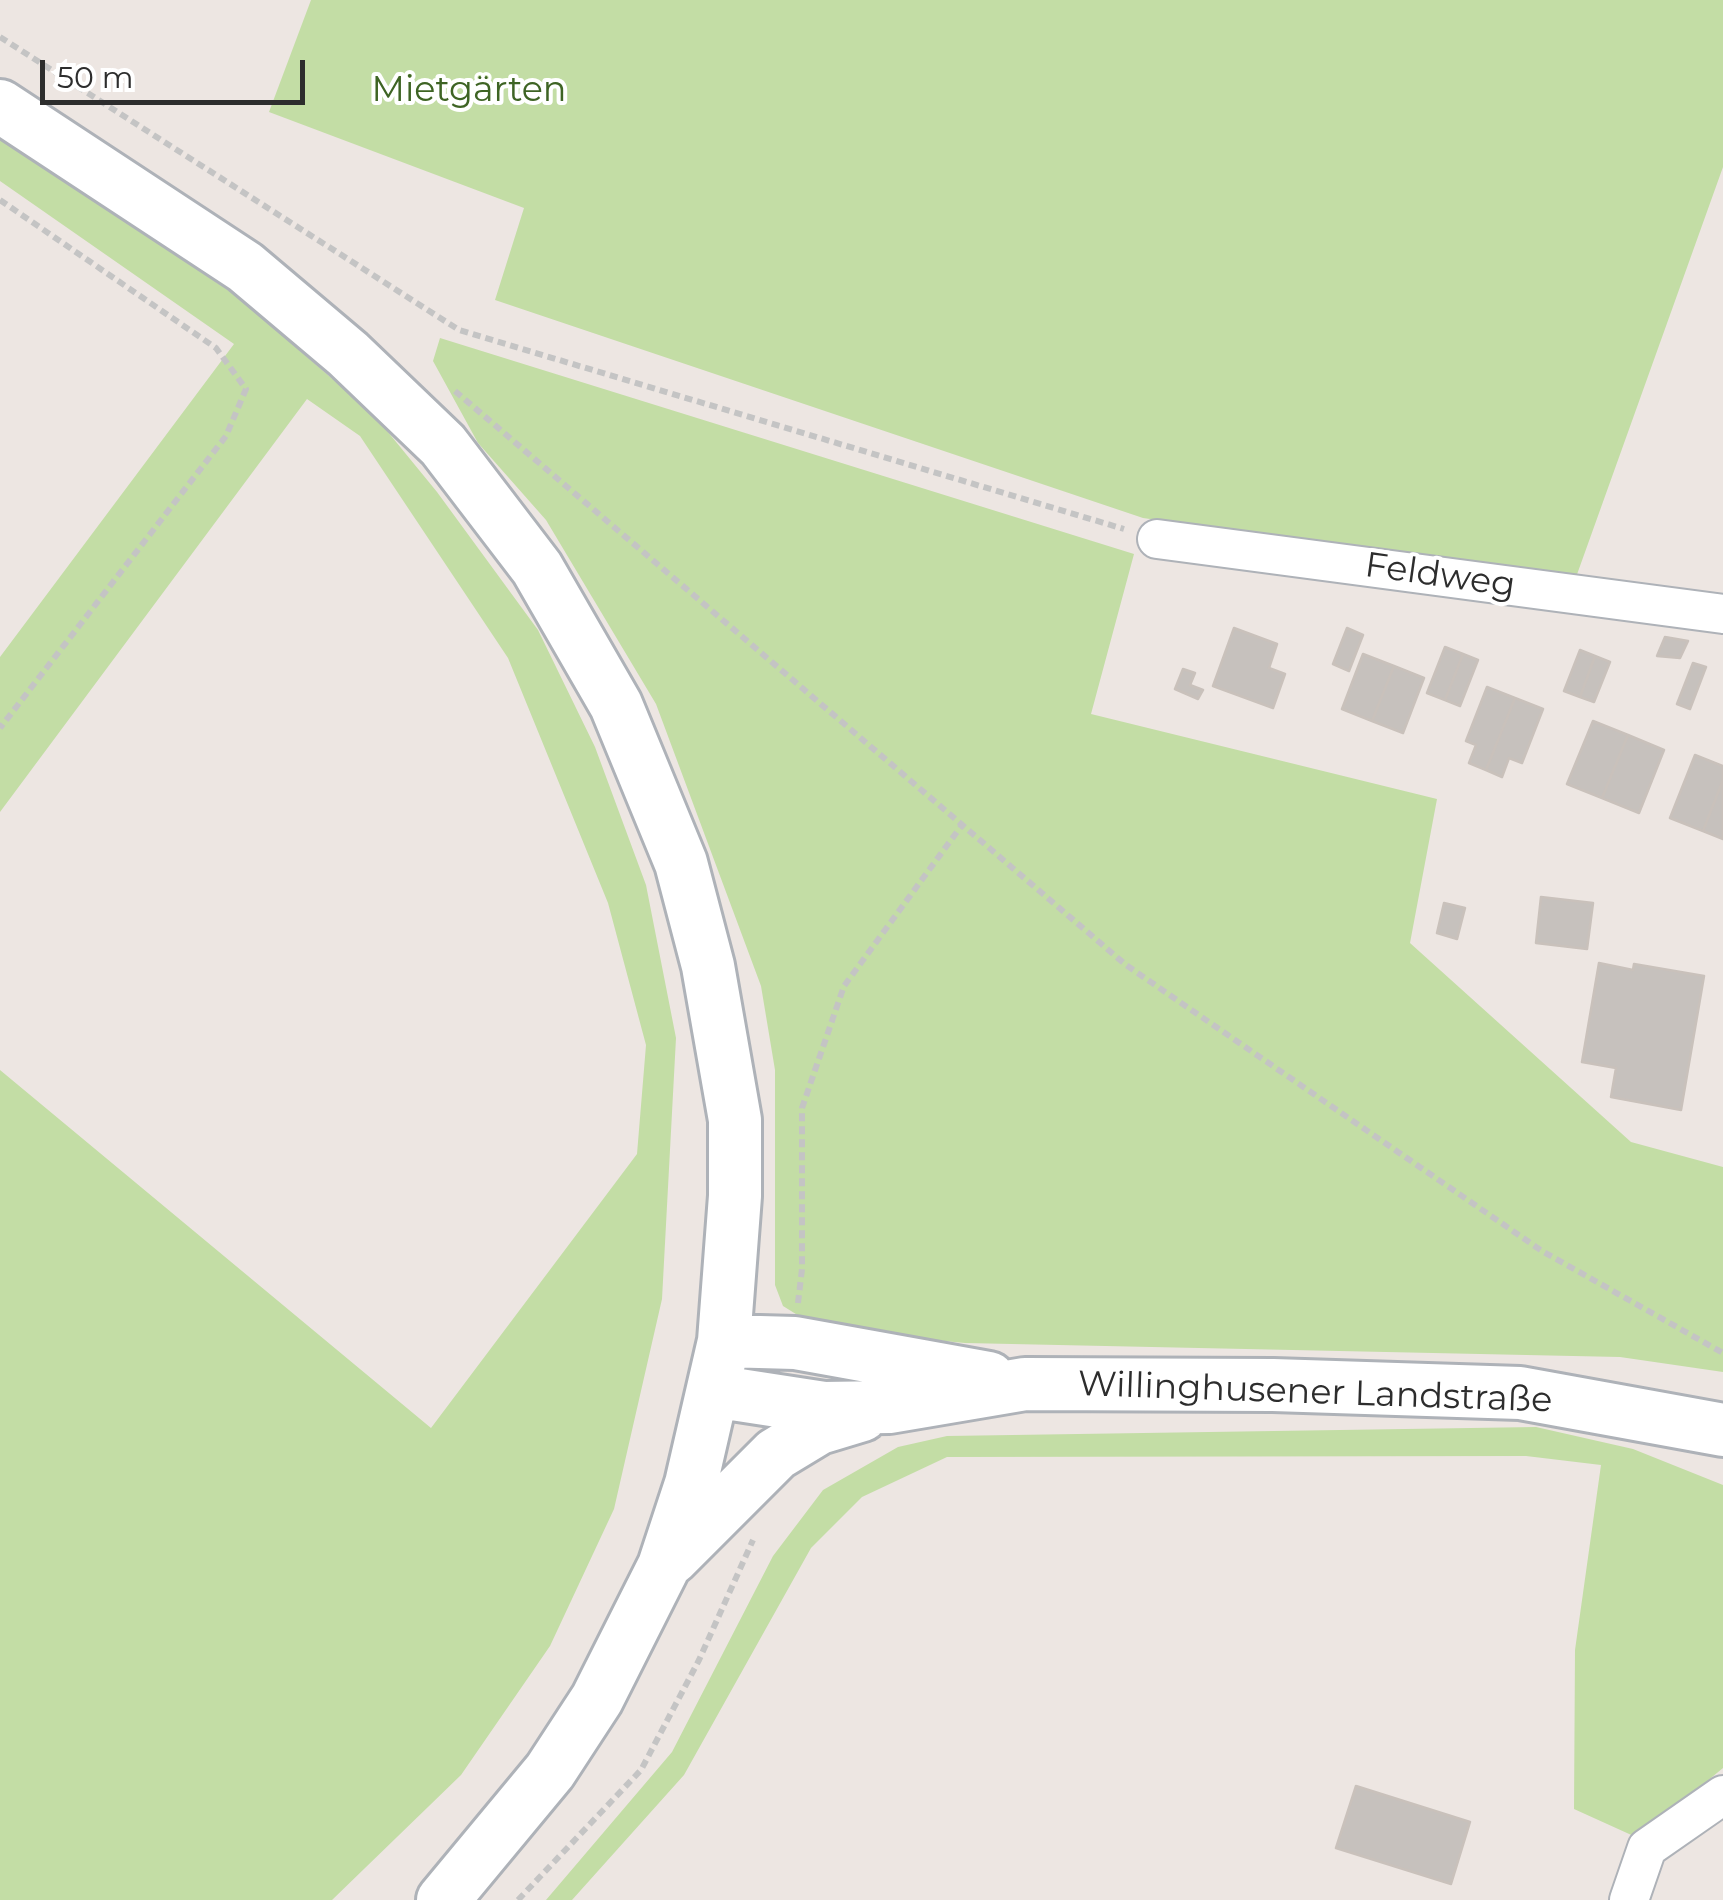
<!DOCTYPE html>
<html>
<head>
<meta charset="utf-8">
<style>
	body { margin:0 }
	#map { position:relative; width:1723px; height:1900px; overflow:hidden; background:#ede6e2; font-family:Montserrat,sans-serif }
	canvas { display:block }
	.scale { position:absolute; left:40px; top:60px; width:265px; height:45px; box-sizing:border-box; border:5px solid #2d2d2d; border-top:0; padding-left:12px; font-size:30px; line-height:35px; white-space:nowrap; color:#2d2d2d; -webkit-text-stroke:8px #fff; paint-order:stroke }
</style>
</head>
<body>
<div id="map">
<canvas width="1723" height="1900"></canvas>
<div class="scale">50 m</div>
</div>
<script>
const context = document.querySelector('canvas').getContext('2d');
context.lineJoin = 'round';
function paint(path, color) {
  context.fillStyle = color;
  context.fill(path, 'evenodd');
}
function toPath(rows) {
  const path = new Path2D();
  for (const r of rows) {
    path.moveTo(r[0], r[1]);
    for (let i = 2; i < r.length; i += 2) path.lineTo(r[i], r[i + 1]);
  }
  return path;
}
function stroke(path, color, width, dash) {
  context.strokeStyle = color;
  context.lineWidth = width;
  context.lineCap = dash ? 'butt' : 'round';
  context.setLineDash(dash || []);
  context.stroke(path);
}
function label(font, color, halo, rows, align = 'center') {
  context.font = font + ' Montserrat,sans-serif';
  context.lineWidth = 8;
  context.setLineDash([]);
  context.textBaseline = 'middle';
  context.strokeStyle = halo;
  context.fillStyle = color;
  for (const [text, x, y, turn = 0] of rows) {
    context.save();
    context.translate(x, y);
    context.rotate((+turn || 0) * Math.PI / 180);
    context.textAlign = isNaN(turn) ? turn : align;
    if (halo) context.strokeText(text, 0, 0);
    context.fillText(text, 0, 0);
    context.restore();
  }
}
const green = toPath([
	[311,0,1723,0,1723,167,1575,580,1143,518,495,300,524,208,269,112],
	[0,138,237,296,374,415,437,492,538,630,595,747,646,885,676,1038,662,1299,614,1509,550,1646,461,1775,332,1900,0,1900,0,1070,431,1428,637,1154,646,1045,608,903,508,658,360,436,307,399,0,812,0,657,234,344,0,181],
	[440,338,1134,554,1091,714,1437,799,1410,943,1631,1142,1723,1167,1723,1372,1620,1357,965,1343,820,1329,783,1306,775,1285,775,1070,761,986,656,704,546,520,478,443,433,361],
	[1536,1427,1633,1449,1723,1485,1723,1768,1638,1838,1574,1809,1575,1650,1601,1465,1526,1456,947,1457,862,1497,811,1548,684,1775,572,1900,546,1900,672,1752,773,1556,823,1490,898,1447,947,1436]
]);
const building = toPath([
	[1234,628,1277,644,1269,668,1285,674,1273,708,1213,686,1234,628],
	[1347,628,1363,635,1349,671,1333,664,1347,628],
	[1665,637,1688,641,1680,658,1657,656,1665,637],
	[1445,647,1463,654,1445,700,1427,693,1445,647],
	[1580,650,1595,656,1580,697,1564,691,1580,650],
	[1363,654,1394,666,1372,721,1342,709,1363,654],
	[1463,654,1478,660,1460,706,1445,700,1463,654],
	[1595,656,1610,662,1594,702,1580,697,1595,656],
	[1693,663,1706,667,1690,709,1677,704,1693,663],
	[1394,666,1424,678,1403,733,1372,721,1394,666],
	[1183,669,1195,673,1190,685,1203,690,1198,699,1175,689,1183,669],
	[1487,687,1515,698,1486,770,1469,763,1476,745,1466,741,1487,687],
	[1515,698,1543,709,1522,763,1509,758,1502,777,1486,770,1515,698],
	[1593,721,1628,735,1602,798,1567,784,1593,721],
	[1628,735,1664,750,1639,813,1602,798,1628,735],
	[1695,755,1723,766,1723,780,1703,831,1670,818,1695,755],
	[1723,780,1723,839,1703,831,1723,780],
	[1541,897,1593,903,1587,949,1536,943,1541,897],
	[1444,903,1465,908,1457,939,1437,933,1444,903],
	[1599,963,1633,970,1634,964,1704,976,1681,1110,1611,1097,1616,1068,1582,1062,1599,963],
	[1356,1786,1470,1822,1451,1884,1336,1848,1356,1786]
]);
const path = toPath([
	[0,37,459,330,1124,529],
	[0,200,216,348,246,389,226,436,0,728],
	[455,391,1126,965,1542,1251,1723,1353],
	[798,1303,802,1269,802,1108,844,986,962,825],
	[518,1900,641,1770,699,1660,753,1540]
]);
const minor = toPath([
	[1157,539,1723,614],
	[1629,1900,1647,1848,1723,1795]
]);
const secondary = toPath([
	[0,106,245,267,348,354,443,445,537,568,616,705,681,863,708,966,735,1120,735,1196,724,1341,691,1484,664,1566,597,1699,550,1771,443,1900],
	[724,1341,795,1343,989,1378],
	[713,1391,824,1408,889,1407,1025,1384,1273,1385,1520,1393,1723,1430],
	[672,1558,776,1454,819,1428,862,1415]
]);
const parkNames = [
	["Mietgärten",469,91]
];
const streetNames = [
	["Feldweg",1440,576,8],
	["Willinghusener Landstraße",1315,1393,2]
];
paint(green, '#c3dda5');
paint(building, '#c6c1bd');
stroke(building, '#c9c1bb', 2.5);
stroke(minor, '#aeb2b8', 42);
stroke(secondary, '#aeb2b8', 58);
stroke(path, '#c4c4c4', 6, [8, 5]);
stroke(minor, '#fff', 38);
stroke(secondary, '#fff', 52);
label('35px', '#3e6424', '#fff', parkNames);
label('35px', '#2d2d2d', '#fff', streetNames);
</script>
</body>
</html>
